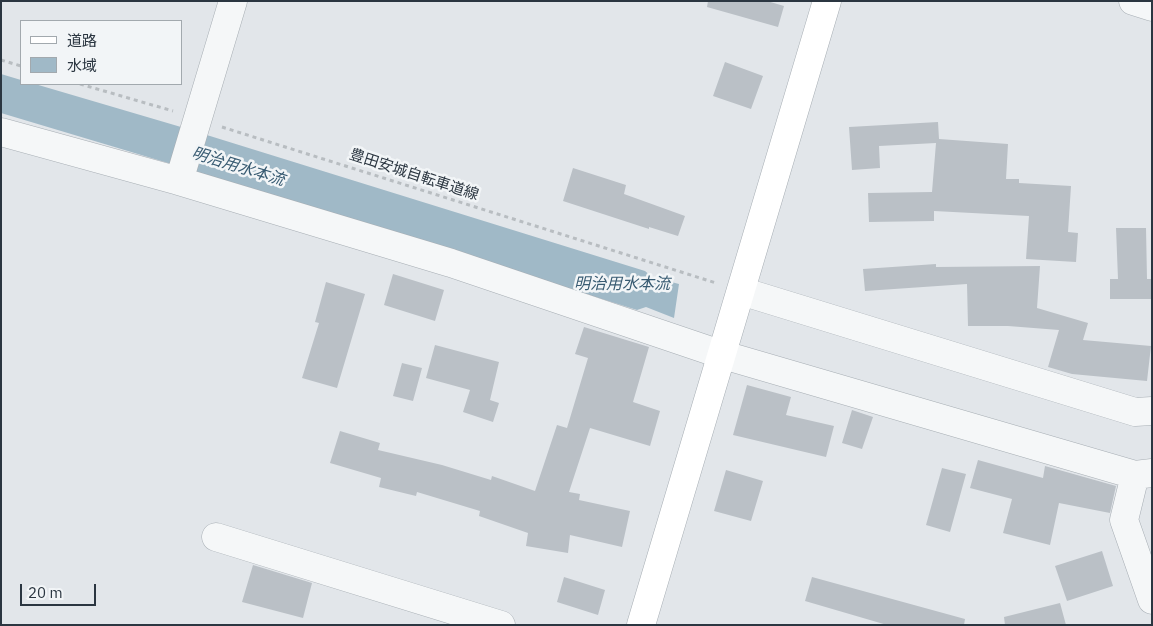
<!DOCTYPE html>
<html>
<head>
<meta charset="utf-8">
<style>
	body { margin:0 }
	#map { position:relative; width:1153px; height:626px; overflow:hidden; background:#e2e6ea; font-family:"IBM Plex Sans","Noto Sans JP",sans-serif }
	canvas { display:block }
	.frame { position:absolute; inset:0; border:2px solid #2b3641; pointer-events:none }
	.legend { position:absolute; left:20px; top:20px; width:162px; height:65px; box-sizing:border-box; background:#f2f5f7; border:1px solid #a2a9ae; margin:0; padding:6px 9px; list-style:none; font-size:15px; color:#2b3641 }
	.legend li { display:flex; align-items:center; gap:10px; height:25px }
	.legend b { width:25px; border:1px solid #a2a9ae }
	.scale { position:absolute; left:20px; top:584px; width:76px; height:22px; box-sizing:border-box; border:2px solid #2b3641; border-top:0; padding-left:6px; font-size:15px; line-height:18px; white-space:nowrap; color:#2b3641; -webkit-text-stroke:4px #f2f5f7; paint-order:stroke }
</style>
</head>
<body>
<div id="map">
<canvas width="1153" height="626"></canvas>
<div class="frame"></div>
<ul class="legend">
<li><b style="height:6px;background:#fff"></b>道路</li>
<li><b style="height:14px;background:#a0b9c7"></b>水域</li>
</ul>
<div class="scale">20 m</div>
</div>
<script>
const context = document.querySelector('canvas').getContext('2d');
context.lineJoin = 'round';
function paint(path, color) {
  context.fillStyle = color;
  context.fill(path, 'evenodd');
}
function toPath(rows) {
  const path = new Path2D();
  for (const r of rows) {
    path.moveTo(r[0], r[1]);
    for (let i = 2; i < r.length; i += 2) path.lineTo(r[i], r[i + 1]);
  }
  return path;
}
function stroke(path, color, width, dash) {
  context.strokeStyle = color;
  context.lineWidth = width;
  context.lineCap = dash ? 'butt' : 'round';
  context.setLineDash(dash || []);
  context.stroke(path);
}
function label(font, color, halo, rows, align = 'center') {
  context.font = font + ' "IBM Plex Sans","Noto Sans JP",sans-serif';
  context.lineWidth = 5;
  context.setLineDash([]);
  context.textBaseline = 'middle';
  context.strokeStyle = halo;
  context.fillStyle = color;
  for (const [text, x, y, turn = 0] of rows) {
    context.save();
    context.translate(x, y);
    context.rotate((+turn || 0) * Math.PI / 180);
    context.textAlign = isNaN(turn) ? turn : align;
    if (halo) context.strokeText(text, 0, 0);
    context.fillText(text, 0, 0);
    context.restore();
  }
}
const water = toPath([
	[1,74,21,80,21,84,35,84,181,127,645,271,652,277,679,284,674,318,646,307,637,310,168,163,1,113]
]);
const building = toPath([
	[708,1,767,1,784,6,778,27,707,7],
	[725,62,763,76,751,109,713,96],
	[938,122,939,139,1008,144,1006,179,1019,179,1019,183,1071,186,1068,232,1078,233,1076,262,1026,259,1029,216,934,211,934,221,869,222,868,193,932,192,936,143,879,146,880,168,852,170,849,127],
	[573,168,626,185,624,194,685,216,678,236,649,227,649,229,563,201],
	[1116,228,1146,228,1147,279,1152,279,1152,299,1110,299,1110,279,1118,279],
	[936,264,936,267,1040,266,1037,308,1088,323,1083,340,1151,346,1147,381,1072,374,1048,367,1059,330,1008,326,968,326,967,284,865,291,863,269],
	[393,274,444,290,435,321,384,305],
	[326,282,365,294,337,388,302,378,319,323,315,322],
	[584,327,649,347,633,402,660,411,650,446,590,428,569,492,580,494,579,500,630,511,622,547,570,535,568,553,526,546,528,533,479,516,480,511,417,492,416,496,379,487,381,478,330,463,340,431,380,443,378,450,442,465,491,480,492,476,535,491,557,425,567,428,588,358,575,354],
	[435,345,499,362,490,400,499,403,493,422,463,412,470,390,426,378],
	[402,363,422,368,413,401,393,396],
	[747,385,791,397,786,415,834,426,826,457,733,435],
	[852,410,873,417,862,449,842,443],
	[978,460,1043,478,1045,466,1116,486,1110,513,1059,503,1050,545,1003,533,1012,499,970,488],
	[942,468,966,474,950,532,926,525],
	[726,470,763,481,751,521,714,511],
	[1102,551,1113,586,1067,601,1055,566],
	[253,565,312,583,303,618,242,602],
	[564,577,605,590,598,615,557,602],
	[812,577,965,619,964,625,887,625,805,601],
	[1060,603,1066,625,1005,625,1004,617]
]);
const path = toPath([
	[1,60,21,66],
	[80,84,173,111],
	[222,127,716,283]
]);
const street = toPath([
	[1133,1,1152,7],
	[1,132,179,181,451,263,720,354,1135,475,1152,473],
	[179,181,233,1],
	[741,291,1135,412,1152,411],
	[1135,475,1124,520,1152,600],
	[216,537,501,625]
]);
const secondary = toPath([
	[641,625,827,1]
]);
const streetNames = [
	["豊田安城自転車道線",414,175,18]
];
const waterNames = [
	["明治用水本流",238,167,17],
	["明治用水本流",622,284]
];
paint(water, '#a0b9c7');
paint(building, '#bac0c6');
stroke(street, '#a7aeb4', 29);
stroke(secondary, '#a7aeb4', 29);
stroke(path, '#b8bdc1', 3, [4, 4]);
stroke(street, '#f5f7f8', 28);
stroke(secondary, '#fff', 28);
label('15px', '#2b3641', '#f2f5f7', streetNames);
label('italic 16px', '#385b72', '#f2f5f7', waterNames);
</script>
</body>
</html>
